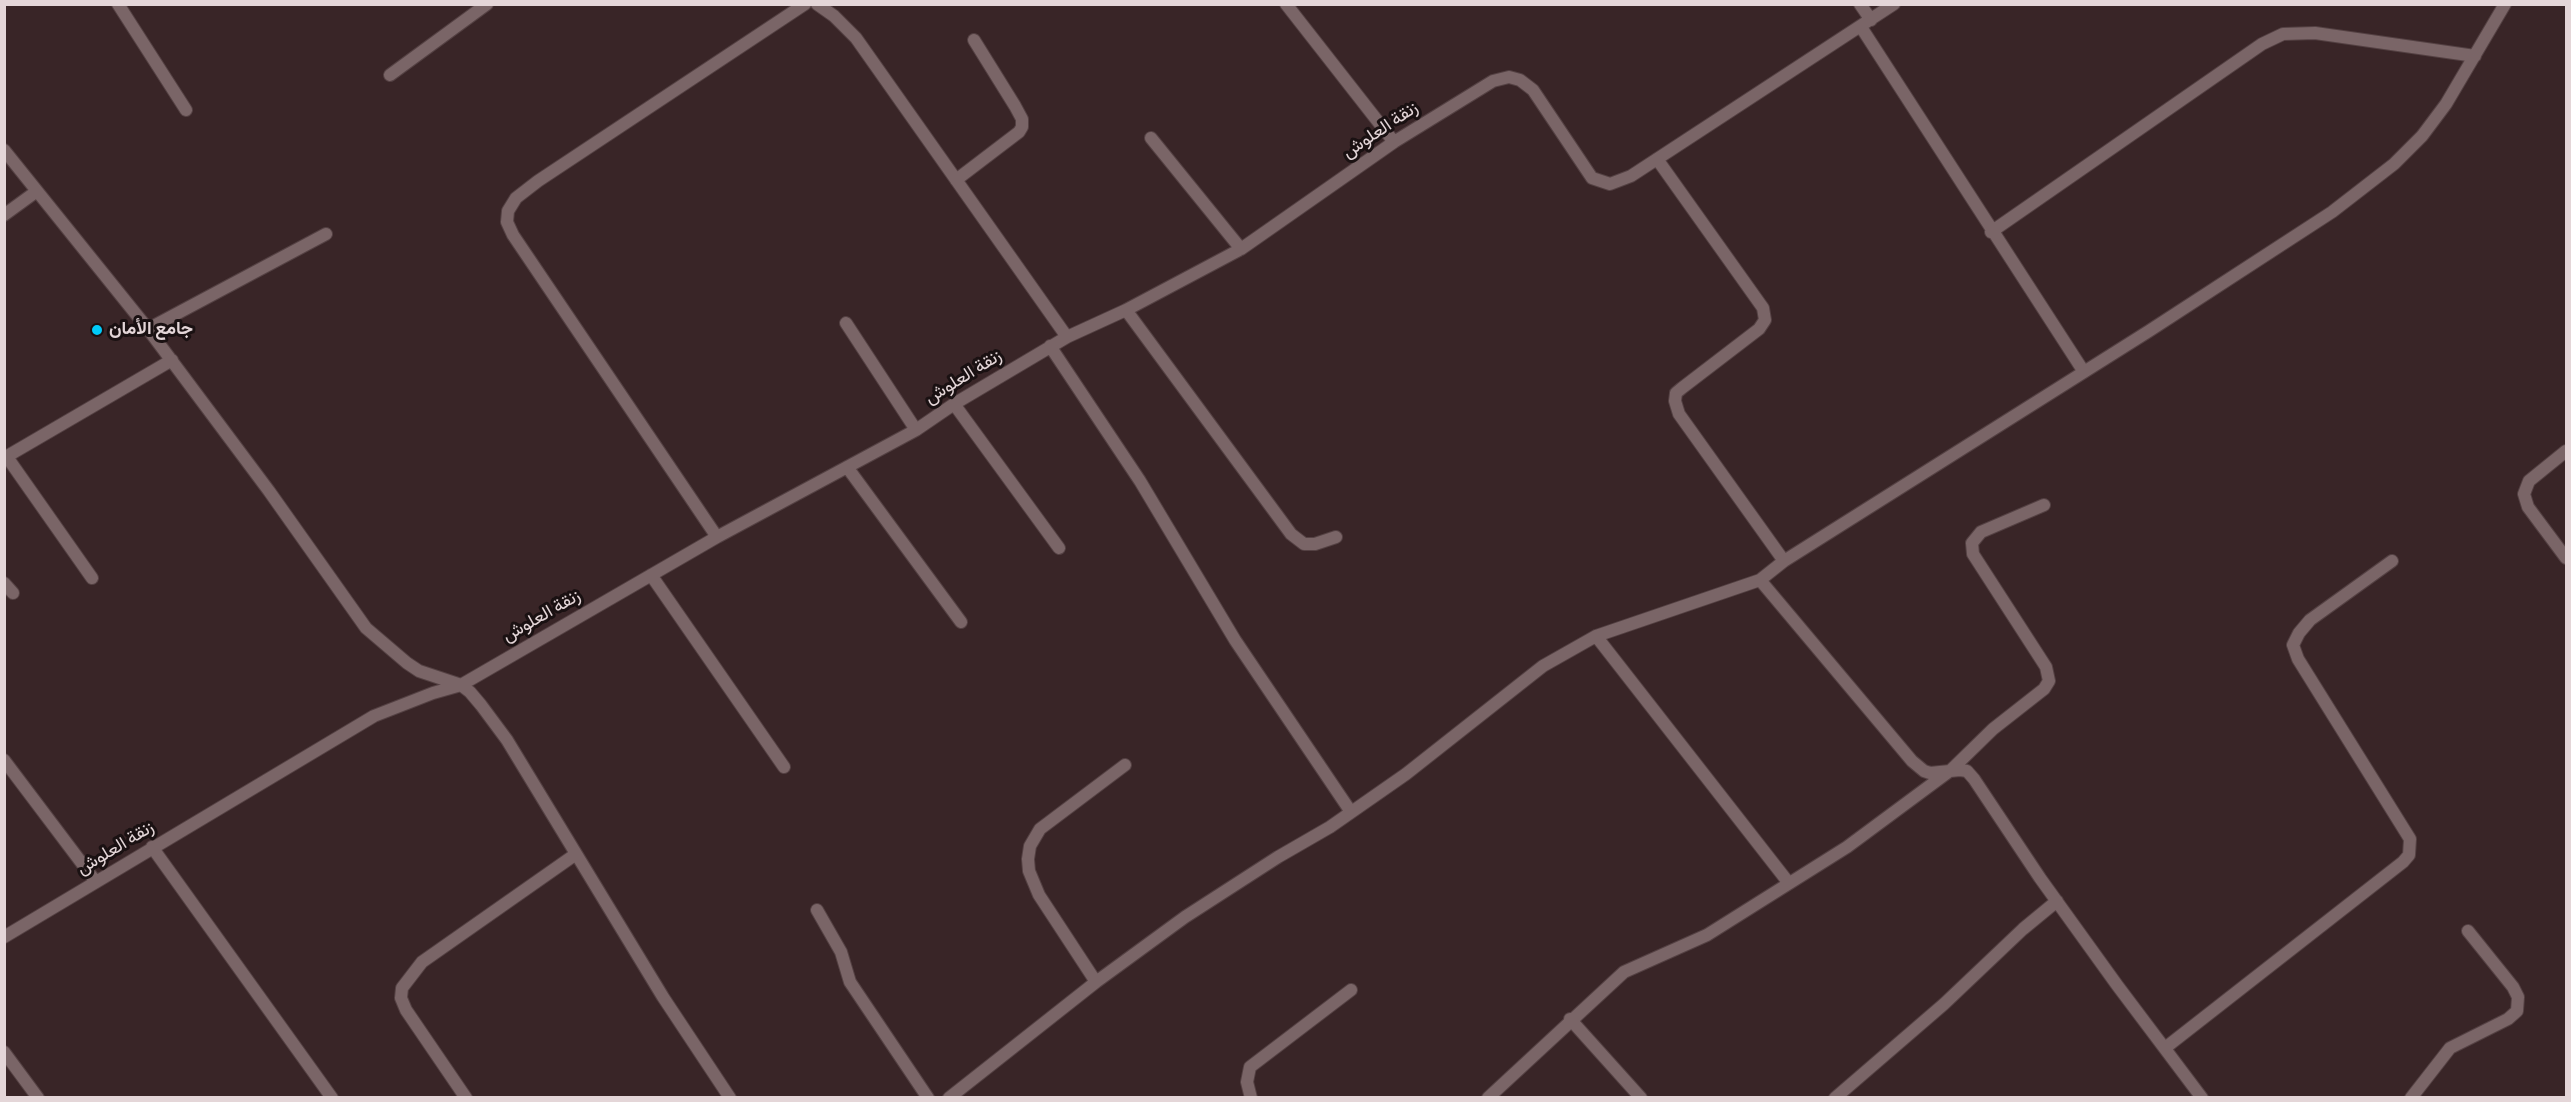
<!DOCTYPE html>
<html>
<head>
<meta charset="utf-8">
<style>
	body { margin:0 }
	#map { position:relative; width:2571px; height:1102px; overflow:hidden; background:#392527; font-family:"Source Sans 3",sans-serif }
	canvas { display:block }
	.frame { position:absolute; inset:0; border:6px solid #e4d6d8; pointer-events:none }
</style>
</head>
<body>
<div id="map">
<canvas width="2571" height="1102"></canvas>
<div class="frame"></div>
</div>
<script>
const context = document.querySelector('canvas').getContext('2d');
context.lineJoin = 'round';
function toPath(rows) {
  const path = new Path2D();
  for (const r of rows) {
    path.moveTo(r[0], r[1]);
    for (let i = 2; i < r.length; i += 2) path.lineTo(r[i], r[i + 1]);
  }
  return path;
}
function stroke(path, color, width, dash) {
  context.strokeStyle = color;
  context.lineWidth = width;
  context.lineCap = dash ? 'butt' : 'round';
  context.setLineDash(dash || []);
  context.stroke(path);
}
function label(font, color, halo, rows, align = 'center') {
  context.font = font + ' "Source Sans 3",Vazirmatn,sans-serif';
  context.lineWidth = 6;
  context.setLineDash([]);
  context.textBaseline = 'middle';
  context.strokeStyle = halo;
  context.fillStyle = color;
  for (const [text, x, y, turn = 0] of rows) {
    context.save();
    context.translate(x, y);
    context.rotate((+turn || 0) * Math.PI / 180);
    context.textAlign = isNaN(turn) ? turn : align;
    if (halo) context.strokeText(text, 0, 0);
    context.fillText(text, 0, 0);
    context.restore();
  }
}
const minor = toPath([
	[118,4,186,110],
	[817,4,834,16,856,38,1067,337],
	[1286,4,1394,142],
	[1860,4,1871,20],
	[1861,27,2084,372],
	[390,75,487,4],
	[1151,138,1241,249],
	[4,150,148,329,269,491,366,628,407,663,419,671,461,685,470,692,481,705,507,740,663,997,730,1098],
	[1657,159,1763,308,1765,320,1759,329,1682,388,1676,393,1675,401,1679,414,1784,561],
	[956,180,1019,132,1022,127,1022,119,1015,106,974,40],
	[4,215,37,191],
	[1991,232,2262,44,2283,34,2315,33,2475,56],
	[1126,310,1291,534,1304,544,1315,544,1336,537],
	[846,323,916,430],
	[148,329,326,234],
	[1050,346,1140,481,1235,640,1351,812],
	[954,404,1059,548],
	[2566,451,2529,481,2524,494,2528,507,2566,558],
	[7,457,92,578],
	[4,458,172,360],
	[847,467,961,622],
	[717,537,513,235,507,222,508,211,516,198,538,181,805,4],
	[651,575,784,767],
	[1760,580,1912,761,1924,771,1930,773,1960,770,1967,771,1974,779,2040,878,2117,985,2202,1098],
	[4,583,13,593],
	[1596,636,1788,882],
	[4,760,96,882],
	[152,847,332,1098],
	[817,910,841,952,850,982,928,1098],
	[4,937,374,716,433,693,461,685,717,537,916,430,954,404,1067,337,1126,310,1241,249,1394,142,1493,81,1509,77,1520,80,1533,90,1592,178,1610,184,1631,176,1894,4],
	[1096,982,1039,895,1029,871,1028,859,1030,846,1040,829,1125,765],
	[1570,1019,1641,1098],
	[2165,1048,2403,862,2409,855,2410,839,2298,659,2293,645,2299,633,2310,620,2392,561],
	[4,1052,38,1098],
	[466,1098,406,1010,401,998,402,988,422,962,576,854],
	[949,1098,1096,982,1185,917,1278,857,1330,827,1406,774,1543,666,1596,636,1760,580,1784,561,2149,331,2332,212,2394,164,2422,136,2446,104,2505,4],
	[1251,1098,1247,1082,1250,1067,1351,990],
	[1488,1098,1624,972,1707,935,1847,847,1951,770,1993,729,2044,689,2049,681,2046,667,1973,554,1972,543,1981,532,2044,505],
	[1835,1098,1944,1004,2023,929,2057,901],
	[2411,1098,2450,1048,2508,1019,2517,1011,2518,997,2513,987,2468,931]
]);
const markers = [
	[97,330,6,"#00cbf9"]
];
const streetNames = [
	["زنقة العلوش",1381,131,-34],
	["زنقة العلوش",964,378,-32],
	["زنقة العلوش",542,617,-30],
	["زنقة العلوش",116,849,-31]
];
const poiNames = [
	["جامع الأمان",109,330]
];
stroke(minor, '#544143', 14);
stroke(minor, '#7a6567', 12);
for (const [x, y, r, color] of markers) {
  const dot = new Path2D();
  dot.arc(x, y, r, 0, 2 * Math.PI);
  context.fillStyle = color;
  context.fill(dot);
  stroke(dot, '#1a1112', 2);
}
label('18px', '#e4d6d8', '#1a1112', streetNames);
label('bold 18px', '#e4d6d8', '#1a1112', poiNames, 'left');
</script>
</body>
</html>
